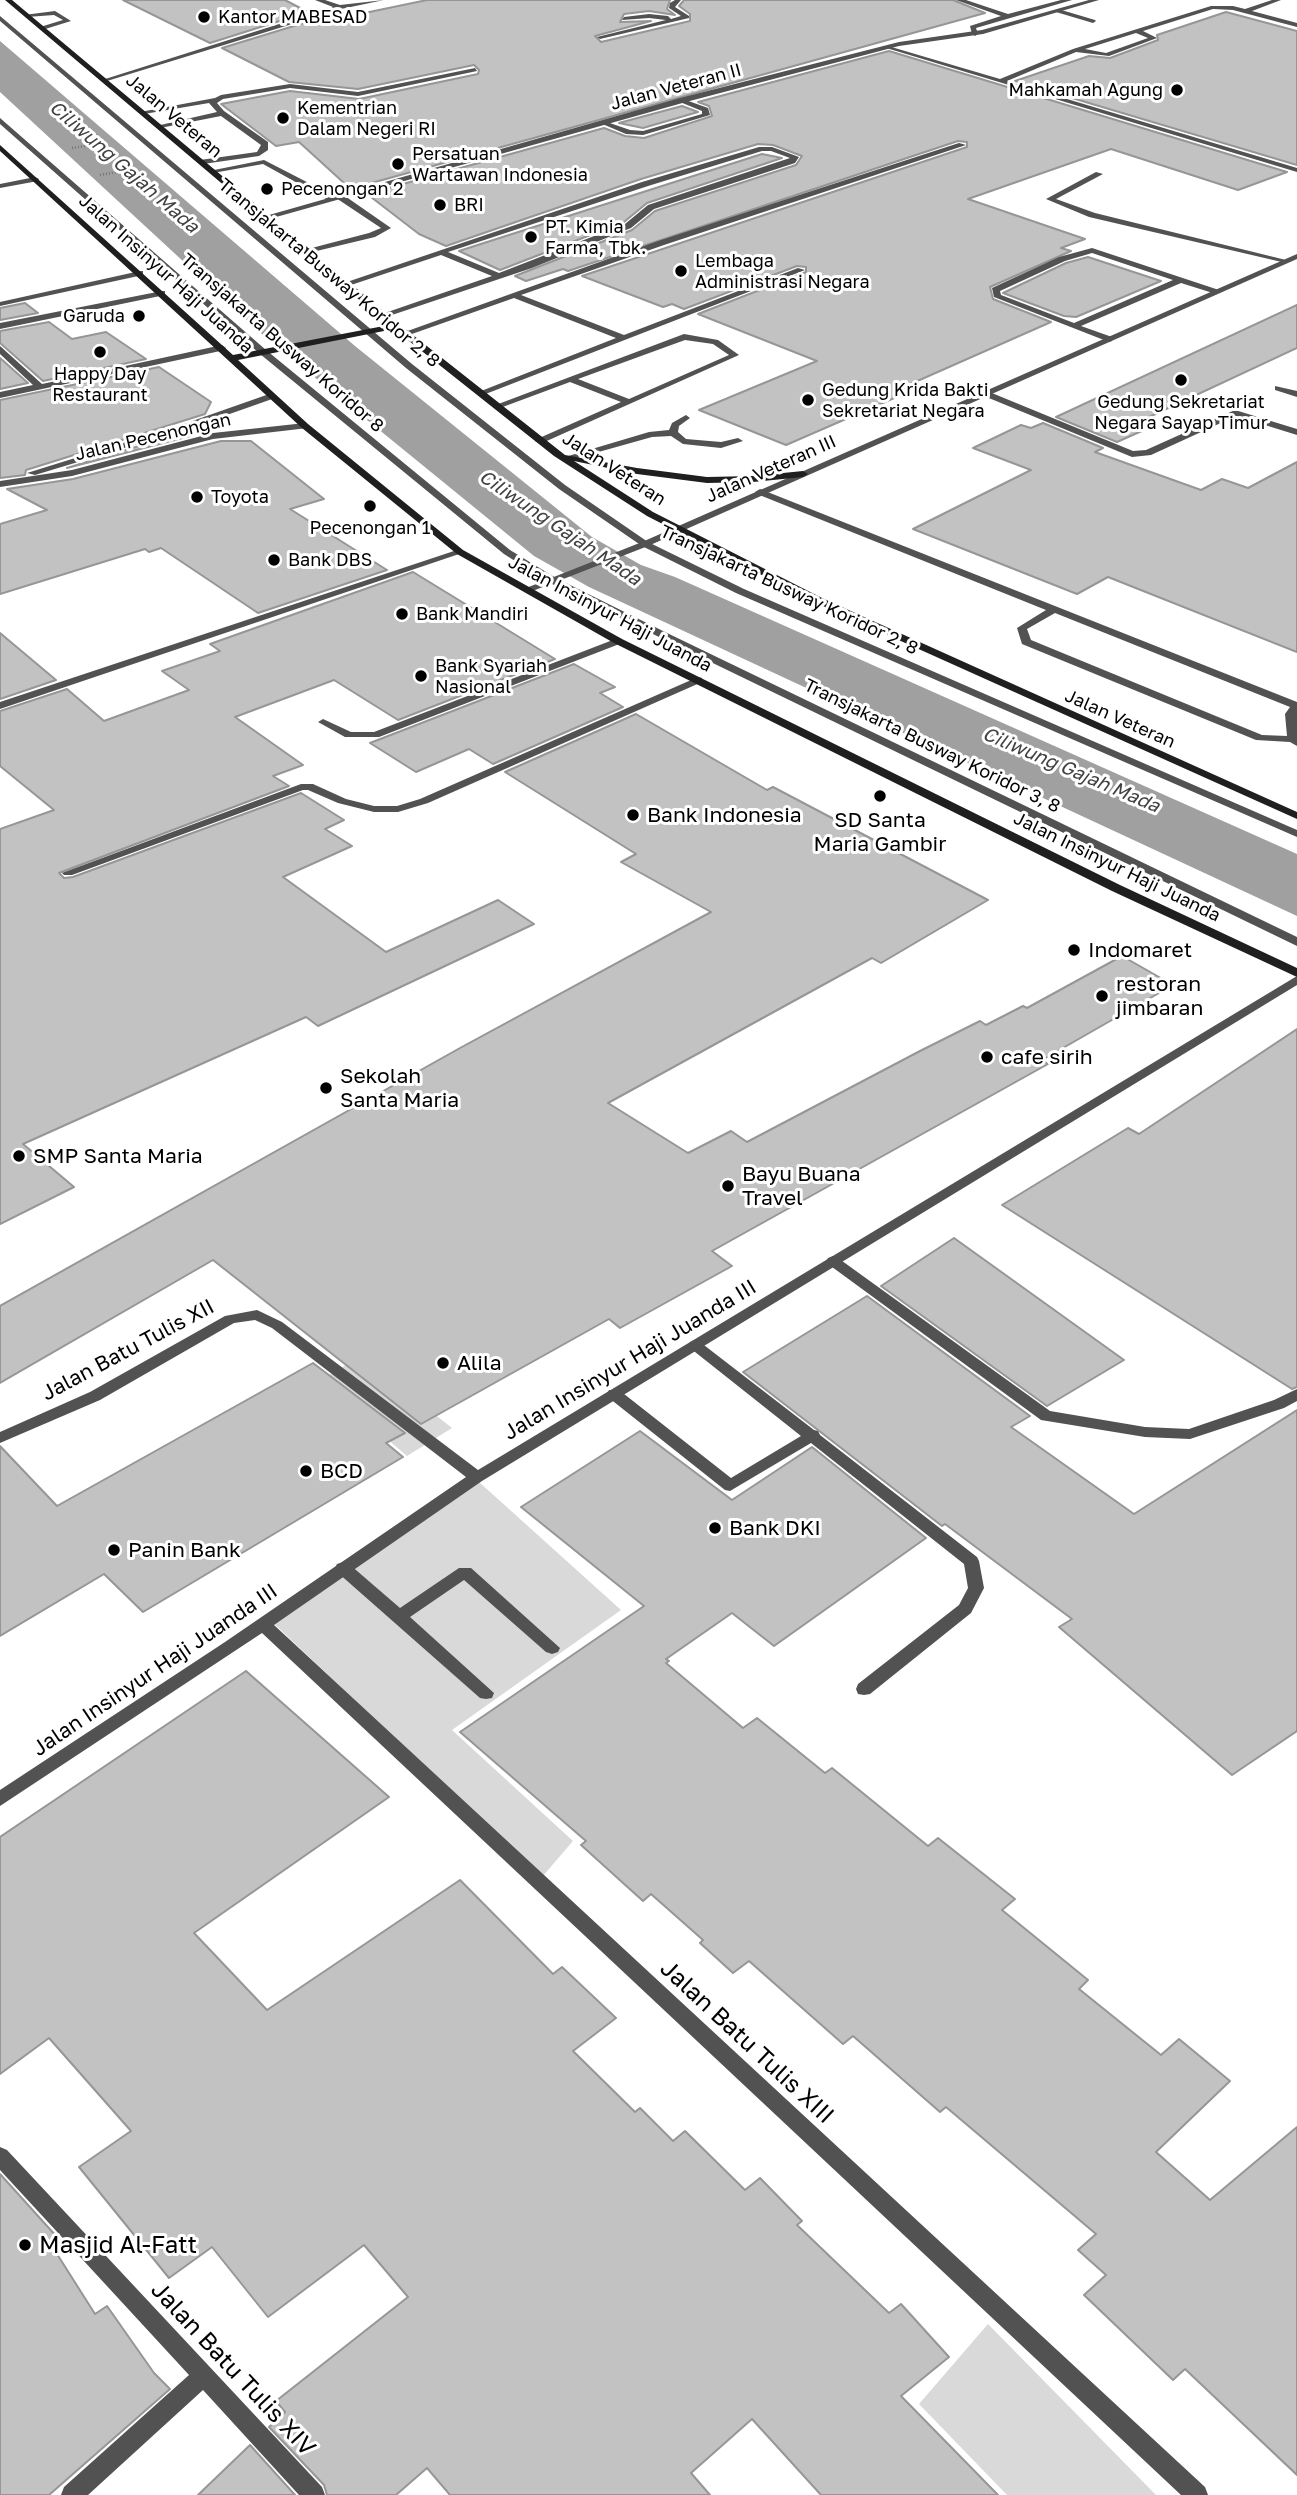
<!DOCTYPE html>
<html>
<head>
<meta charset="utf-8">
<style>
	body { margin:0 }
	canvas { display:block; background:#fff }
</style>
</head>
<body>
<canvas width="1297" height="2495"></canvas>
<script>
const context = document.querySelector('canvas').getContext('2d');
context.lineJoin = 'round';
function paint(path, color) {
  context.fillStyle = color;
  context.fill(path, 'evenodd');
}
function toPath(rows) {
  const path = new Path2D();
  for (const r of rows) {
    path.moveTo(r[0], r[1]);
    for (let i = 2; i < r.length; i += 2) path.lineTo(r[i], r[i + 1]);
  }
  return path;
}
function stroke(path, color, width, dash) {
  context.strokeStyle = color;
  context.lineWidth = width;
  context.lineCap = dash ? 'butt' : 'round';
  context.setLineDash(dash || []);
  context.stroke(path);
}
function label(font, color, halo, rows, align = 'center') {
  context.font = font + ' "Golos Text",sans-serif';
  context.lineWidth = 6;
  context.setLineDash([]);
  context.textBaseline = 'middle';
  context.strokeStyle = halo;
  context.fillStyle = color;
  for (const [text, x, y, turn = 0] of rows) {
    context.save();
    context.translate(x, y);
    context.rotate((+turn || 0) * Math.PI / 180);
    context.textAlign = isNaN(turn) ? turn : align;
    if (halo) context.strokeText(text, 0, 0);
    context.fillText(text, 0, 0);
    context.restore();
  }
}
const green = toPath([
	[361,1356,452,1428,407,1456,319,1381],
	[479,1482,621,1610,452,1730,573,1841,542,1877,268,1618],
	[988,2324,1156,2495,1007,2495,919,2404]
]);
const water = toPath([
	[0,41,355,346,592,537,641,565,675,577,1297,854,1297,916,589,587,534,556,264,336,0,92]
]);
const building = toPath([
	[123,0,285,0,308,12,210,43,123,0],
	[427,0,670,0,667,9,675,15,649,11,624,14,620,22,651,21,595,36,601,42,690,21,690,14,679,6,684,0,953,0,985,13,357,187,344,183,299,142,276,146,221,104,290,91,359,99,478,74,479,70,474,65,358,89,289,82,222,48,320,18,326,21,427,0],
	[1226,12,1297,31,1297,165,1015,81,1089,56,1110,58,1158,40,1157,35,1226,12],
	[889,51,1287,172,1238,190,1111,149,968,199,1085,239,1061,248,1071,251,990,287,993,299,1051,322,906,386,915,389,786,445,699,410,817,361,698,314,806,272,806,267,797,266,684,309,672,304,663,307,582,276,967,147,967,142,958,141,568,271,563,269,526,281,515,276,632,230,655,211,796,165,802,156,773,145,758,144,641,179,446,246,419,234,367,194,604,128,625,136,644,138,712,116,709,106,698,102,889,51],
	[682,106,698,112,643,128,619,123,682,106],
	[762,154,782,158,647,203,624,222,500,270,459,251,762,154],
	[1088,257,1161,281,1076,317,1064,316,1003,293,1066,263,1088,257],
	[25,303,38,313,0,320,0,308,25,303],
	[1297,305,1297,348,1132,425,1144,430,1117,442,1056,417,1297,305],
	[49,322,72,339,106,332,146,359,43,381,0,343,0,331,49,322],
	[0,358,28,383,0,389,0,358],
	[159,367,211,402,205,414,26,470,25,475,0,478,0,400,159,367],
	[1043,423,1103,448,1095,452,1201,490,1222,479,1248,488,1297,462,1297,652,1108,577,1077,594,913,529,1031,470,973,448,1021,425,1031,428,1043,423],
	[198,428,194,435,67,468,188,431,198,428],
	[221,441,251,441,324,499,290,509,387,570,258,613,161,548,149,552,145,549,0,594,0,524,47,510,7,489,73,479,221,441],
	[413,572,555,659,398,720,334,680,235,717,303,765,273,776,289,786,59,873,64,878,73,877,301,793,344,820,325,829,352,846,283,877,386,952,498,900,534,924,318,1026,306,1017,23,1144,74,1187,0,1224,0,829,54,810,0,766,0,711,67,689,104,721,189,690,162,671,220,651,210,644,413,572],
	[0,633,56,680,0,699,0,633],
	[574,664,615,687,600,693,623,707,493,764,469,749,416,772,370,743,574,664],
	[636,714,767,790,773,787,988,900,881,963,872,958,608,1103,688,1153,731,1131,747,1142,920,1051,980,1021,986,1025,1023,1006,1027,1008,1122,956,1173,985,1042,1060,1048,1064,712,1251,732,1266,620,1328,609,1319,421,1424,213,1260,0,1383,0,1306,460,1048,711,912,621,862,636,854,505,772,636,714],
	[1297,1029,1297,1387,1292,1389,1002,1205,1128,1128,1139,1134,1297,1029],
	[954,1238,1124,1360,1047,1406,881,1286,954,1238],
	[867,1296,1030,1416,1011,1427,1134,1514,1297,1410,1297,1731,1232,1775,1059,1627,1072,1619,945,1524,942,1526,743,1372,867,1296],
	[313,1363,405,1433,386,1443,403,1457,143,1612,104,1574,0,1636,0,1446,57,1506,313,1363],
	[640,1431,732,1500,812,1447,926,1538,774,1646,732,1613,666,1659,669,1661,666,1663,743,1728,757,1718,825,1773,832,1768,928,1846,938,1838,1015,1899,1002,1910,1088,1980,1079,1989,1161,2055,1179,2039,1230,2081,1156,2152,1210,2200,1297,2127,1297,2475,1185,2369,1173,2380,1084,2295,1106,2275,1078,2250,1096,2234,946,2107,940,2112,853,2036,843,2044,749,1961,733,1973,700,1943,703,1940,651,1894,643,1901,581,1845,586,1841,460,1732,644,1606,521,1507,640,1431],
	[246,1671,389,1797,194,1933,267,2010,460,1880,553,1974,562,1967,616,2018,573,2051,635,2112,640,2108,673,2141,685,2131,745,2190,760,2178,802,2221,797,2225,889,2313,901,2304,949,2357,901,2396,998,2495,821,2495,752,2419,691,2473,710,2495,450,2495,427,2468,396,2495,327,2495,324,2485,269,2427,285,2412,276,2401,408,2297,364,2245,268,2317,212,2247,169,2278,79,2167,131,2131,49,2038,0,2074,0,1837,246,1671],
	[0,2174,66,2247,57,2254,95,2314,107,2306,154,2373,170,2389,49,2495,0,2495,0,2174],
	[250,2445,295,2495,198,2495,250,2445]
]);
const path = toPath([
	[72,148,105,143],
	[100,175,136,169]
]);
const service = toPath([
	[315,0,325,0,340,5,384,0,341,9,107,81,102,80,333,7,315,0],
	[675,0,681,0,675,7,689,16,689,18,600,39,597,37,666,20,649,18,622,20,624,17,649,14,668,16,671,19,681,16,669,8,670,3,675,0],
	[956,0,966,0,1008,14,1061,0,1072,0,976,28,978,34,975,36,972,34,970,26,1001,16,956,0],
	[1272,0,1281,0,1252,11,1297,23,1297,27,1233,10,1213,9,1143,31,1157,38,1109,56,1076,52,1007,81,1297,168,1297,172,883,47,888,46,1000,79,1073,49,1211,6,1233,6,1245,9,1272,0],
	[1136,33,1148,38,1106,53,1085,49,1136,33],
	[1058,9,1095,20,1096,21,1093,23,1056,12,1058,9],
	[55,11,71,21,42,30,40,27,63,20,54,15,27,17,24,15,55,11],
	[0,16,412,364,565,485,648,542,744,589,1297,830,1297,837,736,593,642,546,559,489,406,368,0,21,0,16],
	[475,68,477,71,358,96,290,88,223,99,217,103,224,111,268,142,268,150,259,156,203,164,200,164,200,160,257,152,261,145,221,116,160,128,156,126,217,112,209,103,144,114,140,112,215,98,221,95,290,84,358,92,475,68],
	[680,98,708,108,710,115,643,135,626,134,600,123,604,121,630,130,643,131,702,114,702,111,680,102,680,98],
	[0,118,266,350,510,550,556,578,665,632,1297,937,1297,946,657,636,548,582,504,554,260,354,0,124,0,118],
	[959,143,966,145,664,245,521,295,624,335,798,268,805,270,483,395,476,393,616,338,514,298,409,335,402,333,658,241,959,143],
	[759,147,772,147,799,157,795,163,654,209,631,228,532,268,386,317,379,315,492,276,441,255,348,286,341,284,642,182,759,147],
	[762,151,771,151,790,158,648,205,625,224,499,273,448,252,648,186,762,151],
	[264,160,334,196,335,198,328,200,263,164,213,173,209,171,264,160],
	[1096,172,1103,174,1056,199,1095,213,1290,261,1286,263,1089,217,1046,199,1096,172],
	[35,177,39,179,38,181,0,188,0,184,35,177],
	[336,194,342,194,391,228,375,237,304,254,304,250,369,233,381,228,336,198,336,194],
	[1092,248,1219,290,1220,292,1216,294,1181,283,1081,326,1112,337,1112,341,1109,342,994,297,992,288,1059,257,1092,248],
	[1092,253,1173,280,1074,323,1001,295,1000,291,1065,261,1092,253],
	[162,291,165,291,165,295,0,329,0,323,162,291],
	[684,334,718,340,739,355,540,444,535,441,537,439,621,402,570,382,500,408,493,406,684,334],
	[685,340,713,344,729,355,629,399,578,379,685,340],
	[222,345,226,348,225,350,0,398,0,392,33,385,0,354,0,346,42,384,222,345],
	[1275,386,1297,391,1297,397,1275,390,1275,386],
	[987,391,1133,451,1146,450,1235,410,1297,429,1297,435,1236,416,1151,455,1132,457,984,396,983,394,987,391],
	[686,415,690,418,679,426,678,432,686,439,721,442,738,438,743,441,721,448,683,444,671,436,652,437,570,460,565,457,649,432,669,430,672,423,686,415],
	[760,489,1297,702,1297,746,1290,742,1256,740,1022,644,1017,628,1046,610,757,494,755,492,760,489],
	[1055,613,1290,707,1285,714,1287,736,1262,735,1031,640,1027,629,1055,613],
	[457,550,465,552,0,709,0,702,457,550],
	[618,638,622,639,622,643,379,737,345,737,318,722,323,719,351,732,374,732,618,638],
	[698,677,702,678,702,682,428,803,398,812,374,812,338,803,308,790,303,790,72,875,64,875,62,873,301,784,313,784,346,799,374,806,397,806,420,799,698,677],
	[833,1256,838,1258,1050,1411,1145,1427,1189,1429,1274,1400,1297,1389,1297,1401,1284,1408,1190,1439,1145,1437,1041,1420,828,1264,826,1261,828,1258,833,1256],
	[695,1340,700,1342,814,1430,818,1431,820,1435,977,1557,979,1561,984,1588,971,1613,870,1694,864,1695,858,1694,856,1689,858,1684,959,1605,968,1588,964,1564,811,1443,730,1491,725,1490,609,1398,607,1394,609,1390,619,1390,731,1478,801,1436,690,1348,688,1345,690,1342,695,1340],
	[343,1562,349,1564,400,1608,459,1568,471,1568,560,1648,558,1652,552,1654,546,1652,464,1580,410,1617,494,1693,492,1698,486,1699,480,1698,337,1572,335,1568,337,1564,343,1562]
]);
const minor = toPath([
	[1089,0,1099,0,983,34,899,46,686,102,269,219,262,217,680,98,899,42,982,30,1089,0],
	[140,271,143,271,143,275,0,306,0,302,140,271],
	[1297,976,1297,985,482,1481,274,1625,1205,2487,1208,2495,1181,2495,262,1633,0,1806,0,1790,225,1642,466,1477,272,1328,255,1320,234,1323,100,1400,0,1443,0,1432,90,1392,225,1316,257,1310,282,1322,478,1470,1297,976],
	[0,2147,7,2150,322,2487,325,2495,299,2495,203,2390,88,2495,61,2495,64,2487,189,2375,0,2170,0,2147]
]);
const tertiary = toPath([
	[1297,254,1297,259,648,546,530,592,521,590,642,542,1297,254],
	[272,393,275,394,275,398,187,429,35,475,27,473,181,425,272,393],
	[305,423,310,426,308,428,213,439,72,476,0,487,0,481,72,470,213,433,305,423]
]);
const secondary = toPath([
	[5,0,12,0,399,324,565,455,637,468,707,477,753,476,803,471,808,474,803,477,753,482,707,483,637,474,574,461,653,512,822,598,1297,812,1297,819,814,602,647,516,554,456,394,329,238,360,308,424,463,550,622,639,1120,885,1297,968,1297,977,1112,891,614,643,457,554,302,428,0,151,0,145,233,355,389,325,5,0]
]);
const markers = [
	[204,17,7,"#000"],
	[1177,90,7,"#000"],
	[283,118,7,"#000"],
	[398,164,7,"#000"],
	[267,189,7,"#000"],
	[440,205,7,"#000"],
	[531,237,7,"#000"],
	[681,271,7,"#000"],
	[139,316,7,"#000"],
	[100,352,7,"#000"],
	[1181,380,7,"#000"],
	[808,400,7,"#000"],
	[197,497,7,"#000"],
	[370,506,7,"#000"],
	[274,560,7,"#000"],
	[402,614,7,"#000"],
	[421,676,7,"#000"],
	[880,796,7,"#000"],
	[633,815,7,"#000"],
	[1074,950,7,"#000"],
	[1102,996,7,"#000"],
	[987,1057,7,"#000"],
	[326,1088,7,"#000"],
	[19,1156,7,"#000"],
	[728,1186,7,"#000"],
	[443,1363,7,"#000"],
	[306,1471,7,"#000"],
	[715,1528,7,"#000"],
	[114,1550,7,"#000"],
	[25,2245,7,"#000"]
];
const farPoinames = [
	["Kantor MABESAD",218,17],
	["Mahkamah Agung",1163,90,"right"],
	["Kementrian",297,108],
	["Dalam Negeri RI",297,129],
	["Persatuan",412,154],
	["Wartawan Indonesia",412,175],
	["Pecenongan 2",281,189],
	["BRI",454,205],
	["PT. Kimia",545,227],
	["Farma, Tbk.",545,248],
	["Lembaga",695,261],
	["Administrasi Negara",695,282],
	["Garuda",125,316,"right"],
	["Happy Day",100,374,"center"],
	["Restaurant",100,395,"center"],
	["Gedung Krida Bakti",822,390],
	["Sekretariat Negara",822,411],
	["Gedung Sekretariat",1181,402,"center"],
	["Negara Sayap Timur",1181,423,"center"],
	["Toyota",211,497],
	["Pecenongan 1",370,528,"center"],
	["Bank DBS",288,560],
	["Bank Mandiri",416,614],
	["Bank Syariah",435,666],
	["Nasional",435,687]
];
const farStreetnames = [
	["Jalan Veteran II",676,87,-15],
	["Jalan Veteran",174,116,40],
	["Transjakarta Busway Koridor 2, 8",329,273,40],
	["Jalan Insinyur Haji Juanda",166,274,42],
	["Transjakarta Busway Koridor 8",282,343,41],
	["Jalan Pecenongan",153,437,-13],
	["Jalan Veteran",614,469,33],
	["Jalan Veteran III",771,469,-24],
	["Transjakarta Busway Koridor 2, 8",789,590,25],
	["Jalan Insinyur Haji Juanda",610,614,28],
	["Jalan Veteran",1120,719,24],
	["Transjakarta Busway Koridor 3, 8",932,746,26],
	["Jalan Insinyur Haji Juanda",1117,867,26]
];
const farWaternames = [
	["Ciliwung Gajah Mada",124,167,41],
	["Ciliwung Gajah Mada",560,528,34],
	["Ciliwung Gajah Mada",1071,770,23]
];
const poiNames = [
	["Bank Indonesia",647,815],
	["SD Santa",880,820,"center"],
	["Maria Gambir",880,844,"center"],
	["Indomaret",1088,950],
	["restoran",1116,984],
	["jimbaran",1116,1008],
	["cafe sirih",1001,1057],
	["Sekolah",340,1076],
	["Santa Maria",340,1100],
	["SMP Santa Maria",33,1156],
	["Bayu Buana",742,1174],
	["Travel",742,1198],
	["Alila",457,1363],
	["BCD",320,1471],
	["Bank DKI",729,1528],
	["Panin Bank",128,1550]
];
const streetNames = [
	["Jalan Batu Tulis XII",128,1350,-28],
	["Jalan Insinyur Haji Juanda III",630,1360,-31],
	["Jalan Insinyur Haji Juanda III",155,1670,-34]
];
const nearStreetnames = [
	["Jalan Batu Tulis XIII",747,2042,43],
	["Jalan Batu Tulis XIV",233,2369,47]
];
const nearPoinames = [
	["Masjid Al-Fatt",39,2245]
];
paint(green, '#d9d9d9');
paint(water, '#a0a0a0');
paint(building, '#c2c2c2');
stroke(building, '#969696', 2);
stroke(path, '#747474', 2.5, [1, 2]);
paint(service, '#525252');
paint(minor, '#525252');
paint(tertiary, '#525252');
paint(secondary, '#1f1f1f');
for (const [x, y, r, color] of markers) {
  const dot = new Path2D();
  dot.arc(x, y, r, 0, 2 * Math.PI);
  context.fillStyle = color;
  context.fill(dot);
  stroke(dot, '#fff', 2.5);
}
label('18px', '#000', '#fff', farPoinames, 'left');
label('18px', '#000', '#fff', farStreetnames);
label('italic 19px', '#414141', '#fff', farWaternames);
label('21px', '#000', '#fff', poiNames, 'left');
label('21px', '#000', '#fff', streetNames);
label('24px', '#000', '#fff', nearStreetnames);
label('24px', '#000', '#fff', nearPoinames, 'left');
</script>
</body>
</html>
